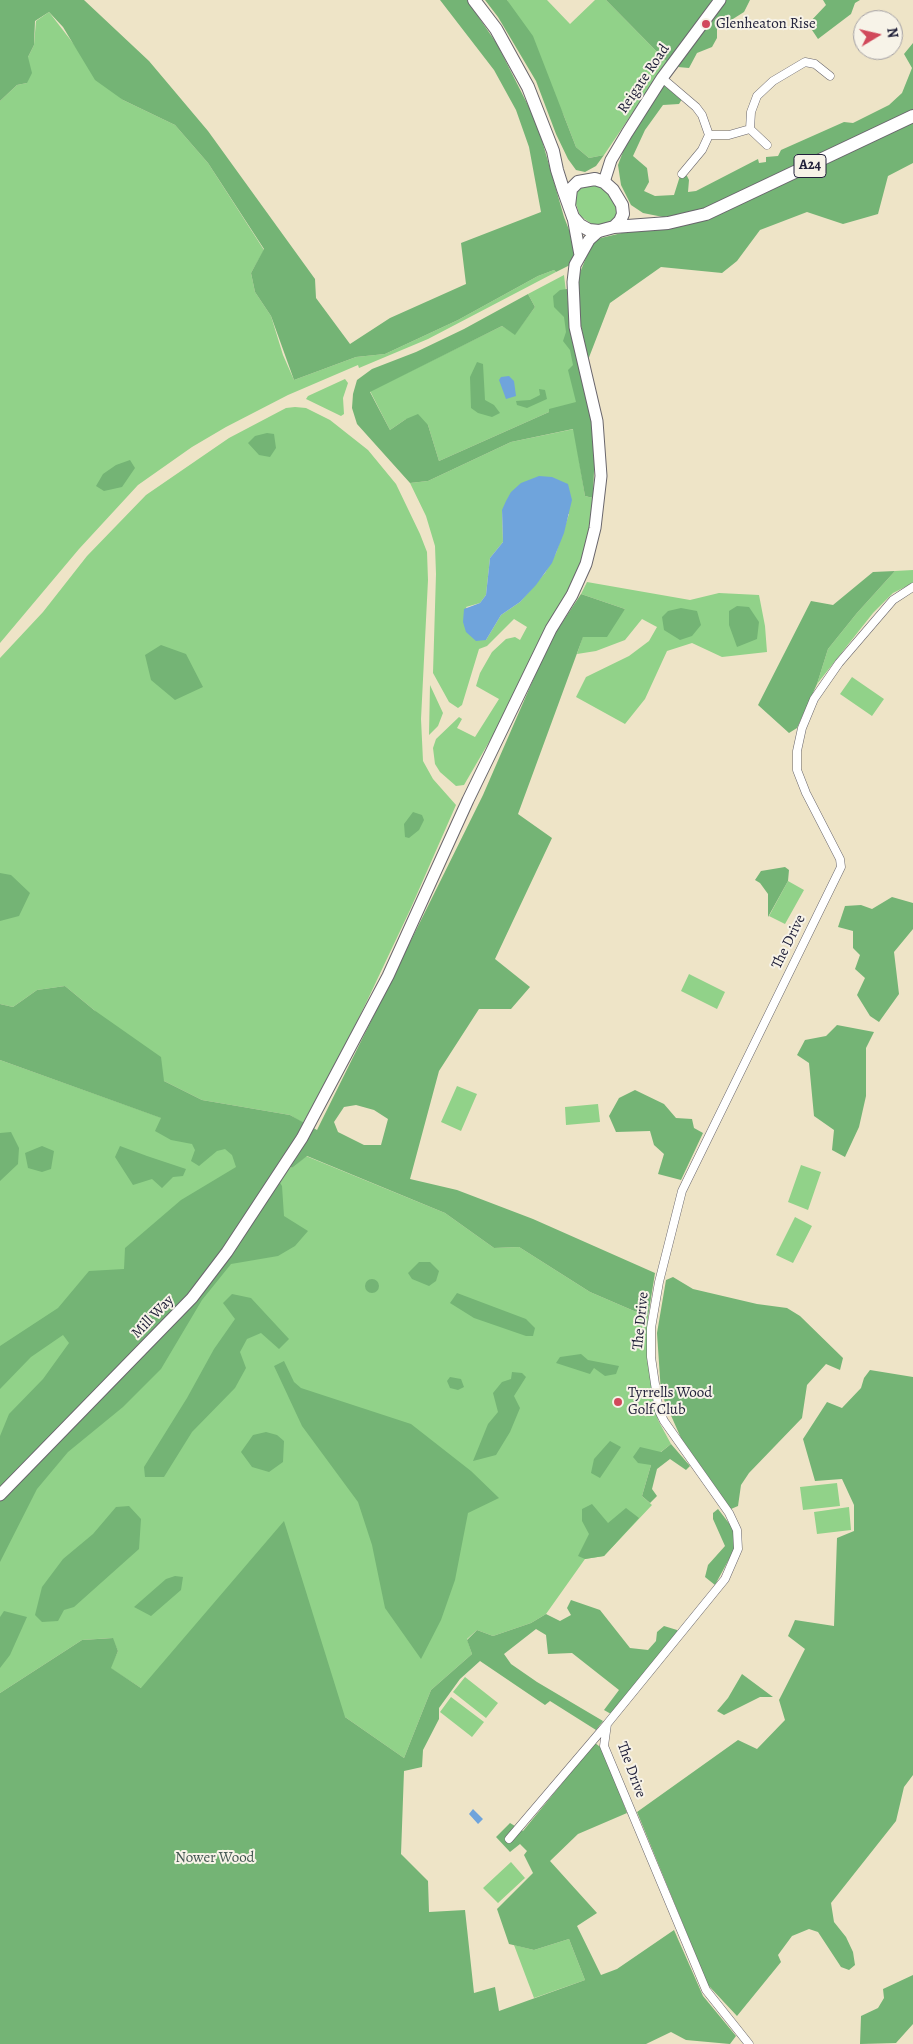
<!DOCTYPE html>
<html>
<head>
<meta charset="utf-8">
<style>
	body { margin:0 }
	#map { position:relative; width:913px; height:2044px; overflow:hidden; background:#eee4c7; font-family:Alegreya,serif }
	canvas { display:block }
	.north { position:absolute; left:853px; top:10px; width:50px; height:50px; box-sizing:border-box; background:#f7f3e8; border:1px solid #a29fa3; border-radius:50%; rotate:81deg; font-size:14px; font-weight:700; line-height:20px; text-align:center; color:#22223b }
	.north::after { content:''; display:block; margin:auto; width:18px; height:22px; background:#d1495b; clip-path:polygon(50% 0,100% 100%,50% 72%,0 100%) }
</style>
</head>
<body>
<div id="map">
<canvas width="913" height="2044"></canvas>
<div class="north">N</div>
</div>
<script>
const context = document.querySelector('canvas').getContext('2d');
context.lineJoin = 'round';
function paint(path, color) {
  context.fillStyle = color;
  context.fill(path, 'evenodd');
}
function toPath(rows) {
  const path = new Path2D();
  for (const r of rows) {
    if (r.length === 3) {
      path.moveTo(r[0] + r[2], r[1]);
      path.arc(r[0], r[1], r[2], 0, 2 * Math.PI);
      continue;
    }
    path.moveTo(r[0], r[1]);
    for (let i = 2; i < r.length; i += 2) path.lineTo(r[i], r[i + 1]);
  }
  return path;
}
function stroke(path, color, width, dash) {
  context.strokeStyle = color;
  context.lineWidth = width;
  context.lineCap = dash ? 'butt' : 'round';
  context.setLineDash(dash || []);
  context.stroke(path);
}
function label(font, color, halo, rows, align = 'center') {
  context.font = font + ' Alegreya,serif';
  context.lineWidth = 4;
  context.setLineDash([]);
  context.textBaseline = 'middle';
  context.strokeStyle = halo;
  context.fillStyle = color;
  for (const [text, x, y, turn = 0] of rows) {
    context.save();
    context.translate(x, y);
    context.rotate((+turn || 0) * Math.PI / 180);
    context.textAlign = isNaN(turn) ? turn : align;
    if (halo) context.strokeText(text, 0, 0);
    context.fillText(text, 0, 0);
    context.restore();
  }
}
const green = toPath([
	[507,0,547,0,570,24,595,0,606,0,667,62,604,155,589,158,576,147,564,116],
	[49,12,76,47,123,100,175,125,208,163,264,250,251,273,255,292,271,316,283,355,294,380,356,357,385,354,458,320,538,276,554,270,556,272,428,339,359,368,358,365,288,395,226,427,192,447,138,485,79,549,0,643,0,101,17,85,27,83,28,57,34,45,36,21],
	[588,185,596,185,609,193,616,206,617,214,615,221,595,226,580,216,574,198,578,189],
	[564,275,569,317,588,399,549,412,439,461,428,425,406,419,390,430,370,391,502,326,515,334,535,307,528,294],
	[345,379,348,383,343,398,344,414,341,416,306,399,308,396],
	[295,407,306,408,330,420,368,450,396,484,420,534,427,552,428,580,421,719,423,761,433,779,456,805,410,910,367,1001,333,1070,303,1123,290,1115,202,1100,164,1081,94,1010,65,986,37,990,13,1007,0,1004,0,658,43,612,87,556,146,495,229,438,286,408],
	[574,429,585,496,593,498,586,553,566,598,544,631,496,730,464,785,456,786,440,772,435,764,433,748,436,739,459,717,462,719,457,728,475,737,499,699,476,686,480,673,492,652,506,639,515,637,520,640,527,627,514,619,487,646,479,649,462,705,458,708,449,702,433,673,436,574,435,546,426,516,410,483,428,481,511,442],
	[502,511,569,514,556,553,545,573,520,602,501,615,486,640,466,607,480,603,486,595,490,558,503,542],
	[913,570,913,583,893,593,873,613,817,684,828,649,857,613,895,571],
	[587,582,690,600,719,593,759,595,765,626,767,652,722,657,692,643,667,651,645,699,625,724,576,697,586,677,629,656,649,641,657,627,642,619,625,640,596,651,577,654,583,636,625,609,581,594],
	[852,677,884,699,872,716,840,694],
	[430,685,443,713,438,726,429,735],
	[788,881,804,890,785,924,769,916],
	[689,974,725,992,717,1009,681,991],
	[0,1060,282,1161,292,1168,306,1156,445,1213,494,1248,519,1247,590,1292,648,1317,647,1349,658,1420,671,1444,653,1458,642,1496,652,1505,604,1556,585,1559,546,1614,531,1623,493,1636,477,1630,467,1639,472,1654,431,1690,404,1758,345,1717,141,1688,110,1668,118,1651,112,1638,82,1640,0,1693],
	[457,1086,477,1094,461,1131,441,1122],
	[598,1104,600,1122,566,1125,565,1107],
	[801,1165,821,1172,808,1210,788,1202],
	[795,1217,812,1226,793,1263,776,1255],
	[837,1483,840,1506,803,1510,800,1487],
	[849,1507,851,1530,817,1534,814,1512],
	[465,1677,498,1703,486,1718,453,1692],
	[451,1697,484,1722,472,1737,440,1712],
	[511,1862,525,1878,498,1903,483,1888],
	[569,1939,585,1980,534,1998,514,1945,534,1950]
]);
const forest = toPath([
	[0,0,84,0,149,61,208,131,315,279,316,298,350,344,390,318,466,284,461,243,541,212,529,147,516,110,494,70,440,0,467,0,497,44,537,123,564,217,573,240,575,249,574,259,570,265,556,272,554,270,538,276,458,320,385,354,356,357,294,380,271,316,255,292,251,273,264,249,208,163,175,125,123,100,95,80,63,27,49,12,35,21,34,45,28,57,32,73,27,83,17,85,0,101],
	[485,0,507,0,533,36,576,147,589,158,604,155,596,166,585,172,576,170,568,159,556,134,536,81,498,17],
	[606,0,715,0,667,62],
	[726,0,750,0,744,12,717,29,717,38,712,47,697,53,689,68,678,67,700,32],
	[823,0,860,0,855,3,851,14,818,39,808,24,826,5],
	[913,43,913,110,708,209,687,215,663,217,643,213,631,205,621,185,618,165,627,141,663,84,682,99,679,104,663,105,645,130,633,156,647,168,649,182,644,191,655,196,674,195,680,176,687,176,689,180,688,192,696,191,758,159,759,163,766,162,766,157,778,156,781,150,844,122,853,123,889,105,902,93,912,68,904,54],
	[913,122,913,163,888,176,878,214,843,224,807,212,760,230,737,261,722,273,661,267,610,303,588,360,579,316,579,275,592,243,601,238,630,231,674,228],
	[567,289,569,317,588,399,595,444,593,498,585,496,573,429,511,442,428,481,410,483,357,424,352,408,353,394,357,380,372,369,416,352,464,329,528,294,535,307,515,335,502,326,370,392,390,430,406,419,418,414,428,425,439,461,549,412,549,409,576,402,568,370,573,365,570,350,563,341,566,332,564,317,554,307,553,296,560,290],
	[477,362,483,364,485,400,494,405,500,413,492,417,478,413,471,408,470,377],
	[539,389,545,390,547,399,527,408,517,405,516,401,530,400,540,395],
	[267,433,274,434,276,448,270,457,259,455,248,443,255,436],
	[130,460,135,468,122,487,104,491,96,486,103,474,116,465],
	[895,571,857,613,828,649,817,684,797,728,789,733,758,705,811,601,833,605,873,572],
	[581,594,625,609,607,637,583,637,518,814,552,838,495,959,530,987,511,1009,479,1009,439,1071,410,1179,457,1190,533,1219,655,1273,648,1317,590,1292,519,1247,494,1248,445,1213,307,1156,292,1168,282,1161,274,1173,282,1186,284,1216,308,1231,295,1246,278,1256,231,1264,202,1300,161,1369,123,1407,68,1452,37,1489,0,1562,0,1436,9,1414,43,1379,69,1343,63,1335,31,1357,0,1389,0,1346,58,1308,89,1271,124,1269,125,1248,181,1200,236,1167,232,1155,225,1149,217,1151,199,1166,191,1161,195,1150,192,1144,171,1140,155,1131,161,1118,0,1060,0,1004,13,1007,37,990,65,986,94,1010,161,1057,164,1081,202,1100,290,1115,317,1130,483,795,550,641],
	[356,1105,374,1110,388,1119,381,1145,364,1145,338,1132,334,1122,344,1107],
	[737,606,749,607,759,622,757,639,737,647,729,625,729,611],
	[681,608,697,611,701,625,692,636,680,640,664,630,662,617,668,611],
	[161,645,186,654,203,687,175,700,151,680,145,655],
	[413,812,422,815,424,820,419,830,409,838,405,837,404,824],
	[785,867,789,870,788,881,768,917,768,894,760,883,755,880,761,871],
	[0,873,11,875,30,893,19,916,0,921],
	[892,897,913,903,913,929,894,952,899,994,879,1022,870,1016,857,995,865,978,855,969,860,955,853,948,853,931,838,927,845,906,861,905,872,909],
	[837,1025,874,1032,866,1048,866,1096,859,1127,845,1157,832,1150,834,1130,814,1116,809,1063,797,1055,805,1040,826,1036],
	[635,1090,664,1104,676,1118,692,1119,694,1128,703,1133,681,1180,658,1174,664,1154,654,1145,650,1131,616,1132,609,1116,619,1098],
	[11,1132,19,1148,18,1164,0,1181,0,1133],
	[42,1146,54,1151,51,1169,42,1172,28,1168,25,1153],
	[120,1146,147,1156,186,1169,183,1176,173,1177,162,1188,152,1179,133,1185,115,1157],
	[419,1262,430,1262,439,1271,436,1281,429,1286,412,1279,408,1273],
	[673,1277,693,1289,757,1304,787,1308,800,1316,843,1358,840,1370,826,1364,807,1385,802,1418,749,1473,741,1485,738,1506,731,1509,681,1438,661,1393,657,1333,666,1280],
	[372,1286,7],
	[457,1293,526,1319,535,1328,533,1336,526,1336,474,1318,450,1303],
	[232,1294,251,1298,289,1339,279,1349,261,1333,247,1339,240,1352,246,1368,235,1388,192,1432,164,1477,145,1477,144,1467,187,1398,214,1349,235,1319,223,1303],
	[581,1354,588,1360,619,1366,616,1374,605,1376,594,1368,590,1374,556,1363,560,1357],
	[284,1361,294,1382,301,1388,411,1424,471,1471,499,1498,468,1513,455,1580,441,1620,421,1659,385,1608,372,1545,358,1502,302,1426,274,1366],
	[870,1370,913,1377,913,1775,904,1787,896,1821,831,1903,834,1922,846,1937,853,1952,855,1965,849,1970,841,1967,818,1932,809,1929,792,1936,778,1955,781,1962,737,2016,708,1985,637,1812,738,1740,757,1749,785,1720,779,1700,805,1649,788,1636,795,1620,834,1626,837,1538,854,1531,854,1505,842,1479,815,1481,803,1439,827,1402,842,1408,861,1388,864,1378],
	[512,1372,522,1373,526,1377,514,1396,520,1408,510,1432,496,1455,473,1461,488,1424,498,1412,493,1393,502,1382,511,1379],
	[450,1377,461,1379,464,1387,458,1390,450,1388,447,1381],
	[266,1432,277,1435,284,1441,283,1462,269,1472,252,1467,241,1452,253,1435],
	[610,1441,621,1447,600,1478,591,1473,594,1459],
	[671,1444,690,1466,686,1470,670,1459,657,1469,652,1489,657,1496,650,1503,642,1496,651,1465,638,1463,633,1457,640,1447,661,1452],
	[592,1504,608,1523,626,1508,639,1518,604,1556,585,1559,578,1556,589,1534,582,1521,582,1509],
	[129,1506,141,1519,139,1549,74,1607,64,1610,58,1621,42,1622,35,1615,42,1587,63,1559,93,1534,116,1507],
	[718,1509,735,1531,734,1550,715,1585,705,1577,708,1565,725,1546,713,1519,713,1513],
	[284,1521,345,1717,404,1758,431,1690,472,1654,467,1640,477,1630,493,1636,531,1623,546,1614,560,1621,571,1615,567,1608,571,1600,600,1610,630,1648,648,1650,656,1641,657,1632,664,1626,677,1630,677,1634,611,1714,604,1710,619,1690,572,1653,548,1654,546,1635,536,1629,504,1654,511,1664,537,1682,603,1721,596,1730,550,1701,545,1705,480,1661,460,1679,439,1708,439,1719,423,1750,422,1767,404,1771,401,1854,428,1881,429,1912,465,1910,474,1993,495,1987,499,2011,585,1980,569,1939,534,1950,509,1944,497,1909,533,1873,524,1855,527,1851,520,1844,510,1852,496,1837,510,1823,523,1831,595,1743,603,1749,627,1813,578,1834,550,1861,597,1913,577,1926,601,1975,617,1969,674,1930,703,1996,736,2036,730,2044,686,2040,671,2032,646,2044,0,2044,0,1693,82,1640,113,1638,118,1651,111,1668,141,1688],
	[175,1576,183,1577,181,1590,151,1616,134,1607,166,1579],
	[4,1611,27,1617,10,1655,0,1668,0,1617],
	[742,1674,773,1697,760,1697,724,1715,717,1711,728,1698],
	[913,1975,913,2024,896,2043,860,2044,861,2016,878,2008,884,1998,883,1989]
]);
const water = toPath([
	[509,376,514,381,516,396,506,399,499,380,501,377],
	[539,476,552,477,568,484,572,500,564,533,552,563,536,585,520,602,501,615,486,640,476,641,466,632,463,622,464,609,480,603,486,595,490,558,503,542,502,510,506,501,511,492,521,483],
	[473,1809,483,1819,478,1824,469,1814]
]);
const minor = toPath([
	[662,78,696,107,702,115,709,135,729,135,750,129,767,145],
	[750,129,751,112,757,96,773,81,805,62,815,64,830,76],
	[682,174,702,150,709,135],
	[509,1839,607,1724],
	[749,2044,706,1990,604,1746,607,1724,725,1579,738,1549,737,1530,729,1513,664,1421,659,1411,651,1357,651,1328,659,1282,682,1191,841,867,840,859,806,793,797,770,797,751,802,728,814,699,839,663,893,600,913,587]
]);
const secondary = toPath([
	[604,182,611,160,627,133,662,78,720,0],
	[573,217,580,255],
	[0,1495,192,1298,227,1252,302,1138,388,976,468,800,551,629,572,595,586,564,595,528,601,476,597,421,575,327,573,282,575,265,589,240,599,231]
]);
const trunk = toPath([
	[474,0,496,29,528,87,553,151,557,170,563,189,573,217,580,225,589,230,599,231,614,227,620,221,623,214,622,205,613,190,604,182,595,179,578,182,571,189,569,206],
	[614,227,668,223,706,214,913,116]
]);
const markers = [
	[706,24,5,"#d1495b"],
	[618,1402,5,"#d1495b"]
];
const shields = [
	[810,166,32]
];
const shieldNames = [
	["A24",810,166]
];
const poiNames = [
	["Glenheaton Rise",716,24],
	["Tyrrells Wood",628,1393],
	["Golf Club",628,1410]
];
const streetNames = [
	["Reigate Road",644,79,-56],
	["The Drive",789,942,-64],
	["Mill Way",153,1317,-46],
	["The Drive",641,1321,-84],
	["The Drive",631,1770,70]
];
const parkNames = [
	["Nower Wood",215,1858]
];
paint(green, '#91d289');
paint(forest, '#74b475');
paint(water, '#6fa4dc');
stroke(minor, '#69666c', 9);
stroke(secondary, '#69666c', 13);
stroke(trunk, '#69666c', 14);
stroke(minor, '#fff', 8);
stroke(secondary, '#fff', 11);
stroke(trunk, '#fff', 12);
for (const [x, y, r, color] of markers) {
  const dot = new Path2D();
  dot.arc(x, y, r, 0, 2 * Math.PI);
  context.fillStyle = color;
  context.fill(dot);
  stroke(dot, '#f7f3e8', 2);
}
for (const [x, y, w] of shields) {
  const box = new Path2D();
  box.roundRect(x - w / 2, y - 11.5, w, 23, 4);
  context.fillStyle = '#f7f3e8';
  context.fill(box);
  stroke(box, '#22223b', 1);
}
label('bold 14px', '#22223b', null, shieldNames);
label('15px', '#22223b', '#f7f3e8', poiNames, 'left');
label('15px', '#22223b', '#f7f3e8', streetNames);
label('15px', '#435752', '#f7f3e8', parkNames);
</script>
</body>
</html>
